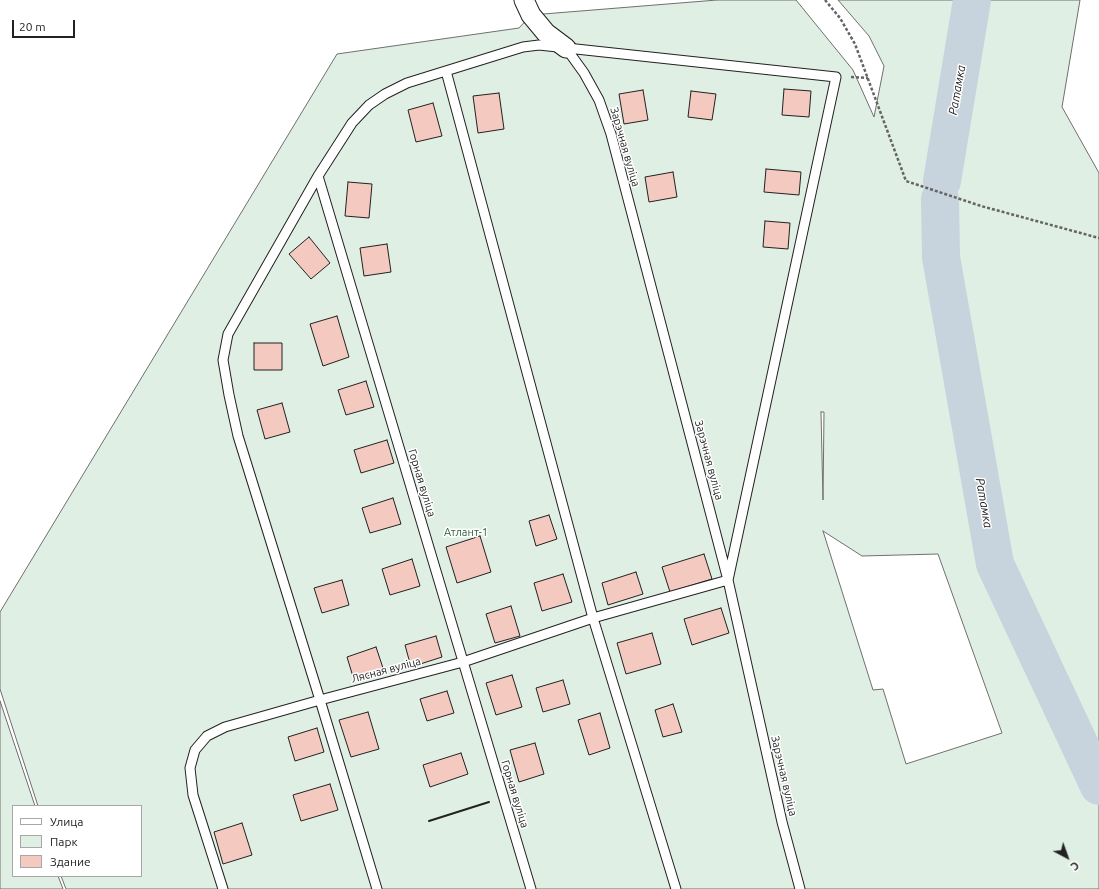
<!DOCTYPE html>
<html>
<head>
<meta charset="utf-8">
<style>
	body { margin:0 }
	#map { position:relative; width:1099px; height:889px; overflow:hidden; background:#fff; font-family:Ubuntu,sans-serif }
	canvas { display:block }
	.legend { position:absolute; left:12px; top:805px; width:130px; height:72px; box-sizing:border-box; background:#fff; border:1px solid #a7a7a7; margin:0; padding:5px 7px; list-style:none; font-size:12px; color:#222 }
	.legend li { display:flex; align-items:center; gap:8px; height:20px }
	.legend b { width:20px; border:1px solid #a7a7a7 }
	.north { position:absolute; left:1047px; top:837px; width:40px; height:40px; -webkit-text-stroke:3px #fff; paint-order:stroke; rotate:139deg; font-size:11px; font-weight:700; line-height:16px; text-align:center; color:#222 }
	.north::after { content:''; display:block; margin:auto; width:14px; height:18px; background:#222; clip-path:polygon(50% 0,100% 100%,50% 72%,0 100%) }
	.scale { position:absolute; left:12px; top:20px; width:63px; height:18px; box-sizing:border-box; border:2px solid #222; border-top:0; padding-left:5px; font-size:12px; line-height:14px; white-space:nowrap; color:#222; -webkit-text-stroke:3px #fff; paint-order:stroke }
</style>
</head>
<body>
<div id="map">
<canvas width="1099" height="889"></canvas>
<ul class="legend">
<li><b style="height:5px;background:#fff"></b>Улица</li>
<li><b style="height:11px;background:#e0efe3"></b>Парк</li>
<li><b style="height:11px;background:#f3c9c0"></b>Здание</li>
</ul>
<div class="north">С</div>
<div class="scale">20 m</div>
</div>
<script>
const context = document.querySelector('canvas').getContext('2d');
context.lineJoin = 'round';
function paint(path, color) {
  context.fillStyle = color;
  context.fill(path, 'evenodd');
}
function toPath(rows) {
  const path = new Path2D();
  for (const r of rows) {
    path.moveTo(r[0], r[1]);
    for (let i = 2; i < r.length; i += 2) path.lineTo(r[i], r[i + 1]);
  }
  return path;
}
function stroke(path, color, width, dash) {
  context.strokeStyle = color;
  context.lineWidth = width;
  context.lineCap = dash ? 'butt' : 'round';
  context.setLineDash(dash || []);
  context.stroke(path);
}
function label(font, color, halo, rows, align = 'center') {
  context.font = font + ' Ubuntu,sans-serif';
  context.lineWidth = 3;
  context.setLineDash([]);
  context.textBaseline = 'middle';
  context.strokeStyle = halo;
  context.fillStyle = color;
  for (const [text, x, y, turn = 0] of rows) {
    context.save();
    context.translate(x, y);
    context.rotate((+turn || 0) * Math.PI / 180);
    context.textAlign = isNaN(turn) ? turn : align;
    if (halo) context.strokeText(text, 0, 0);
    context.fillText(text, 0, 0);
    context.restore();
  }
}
const green = toPath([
	[717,0,796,0,853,70,874,117,884,66,869,36,838,0,1080,0,1062,107,1099,173,1099,889,66,889,61,876,141,876,141,806,38,806,0,689,0,612,337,54,519,28,531,15,717,0],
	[821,412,824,412,823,500,821,412],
	[823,531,862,556,938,554,1002,733,906,764,883,689,873,690,823,531],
	[0,701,35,806,13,806,13,876,58,876,63,889,0,889,0,701]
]);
const river = toPath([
	[942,181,972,0],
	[940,199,941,257,995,564,1099,786]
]);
const building = toPath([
	[784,89,811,91,809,117,782,115,784,89],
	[643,90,648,120,624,124,619,94,643,90],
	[691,91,716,94,712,120,688,117,691,91],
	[499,93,504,129,478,133,473,96,499,93],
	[433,103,442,136,416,142,408,110,433,103],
	[766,169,801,172,799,195,764,192,766,169],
	[673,172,677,197,649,202,645,177,673,172],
	[348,182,372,184,369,218,345,216,348,182],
	[765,221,790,223,788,249,763,247,765,221],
	[309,237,330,263,311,279,289,254,309,237],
	[387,244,391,272,364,276,360,248,387,244],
	[337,316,349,357,323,366,310,324,337,316],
	[254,343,282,343,282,370,254,370,254,343],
	[366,381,374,407,346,415,338,390,366,381],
	[282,403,290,432,265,439,257,410,282,403],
	[387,440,394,463,361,473,354,450,387,440],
	[393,498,401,524,370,533,362,508,393,498],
	[549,515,557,539,536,546,529,521,549,515],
	[480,536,491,572,457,583,446,547,480,536],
	[704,554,712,579,670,592,662,567,704,554],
	[412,559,420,586,390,595,382,569,412,559],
	[636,572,643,594,608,605,602,583,636,572],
	[563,574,572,602,542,611,534,583,563,574],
	[342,580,349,605,322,613,314,588,342,580],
	[511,606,520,636,495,643,486,614,511,606],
	[721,608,729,633,692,645,684,619,721,608],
	[652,633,661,664,626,674,617,643,652,633],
	[436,636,442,657,411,667,405,645,436,636],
	[376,647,384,671,354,680,347,657,376,647],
	[512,675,522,707,496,715,486,683,512,675],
	[563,680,570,704,543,712,536,688,563,680],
	[447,691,454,713,427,721,420,699,447,691],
	[673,704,682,732,663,737,655,710,673,704],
	[368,712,379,749,351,757,339,720,368,712],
	[600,713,610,748,589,755,578,720,600,713],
	[317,728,324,752,295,761,288,737,317,728],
	[535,743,544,774,519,782,510,750,535,743],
	[461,753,468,774,430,787,423,765,461,753],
	[330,784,338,810,301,821,293,795,330,784],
	[242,823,252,855,223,864,214,832,242,823]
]);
const path = toPath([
	[825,0,840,18,855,44,906,181,981,206,1099,238],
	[851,77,868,78]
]);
const lane = toPath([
	[566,48,584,73,599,100,611,134,728,580,782,822,800,889],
	[446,71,593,618,676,889],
	[318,176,531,889],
	[223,889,193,795,190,768,195,750,207,736,225,727,320,700,463,662,593,618,728,580,836,77,539,45,523,47,407,83,385,94,369,105,352,123,318,176,228,334,223,360,229,395,238,436,320,700,377,889]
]);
const street = toPath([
	[524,0,531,15,546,33,566,48]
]);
const wall = toPath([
	[429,821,489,802]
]);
const streetNames = [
	["Зарэчная вуліца",625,147,74],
	["Зарэчная вуліца",709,460,75],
	["Горная вуліца",422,483,73],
	["Лясная вуліца",386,670,-15],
	["Зарэчная вуліца",784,776,77],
	["Горная вуліца",515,794,73]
];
const parkNames = [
	["Атлант-1",466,532]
];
const waterNames = [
	["Ратамка",957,90,-80],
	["Ратамка",984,503,80]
];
paint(green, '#e0efe3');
stroke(green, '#6f6f6f', 1);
stroke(river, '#c7d3dd', 38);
paint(building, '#f3c9c0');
stroke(building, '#222', 1);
stroke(lane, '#222', 11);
stroke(street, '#222', 21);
stroke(path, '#646464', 2.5, [3, 2]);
stroke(lane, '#fff', 9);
stroke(street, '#fff', 19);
stroke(wall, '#222', 2);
label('11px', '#222', '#fff', streetNames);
label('11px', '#2f5e38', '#fff', parkNames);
label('italic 12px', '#222', '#fff', waterNames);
</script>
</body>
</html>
